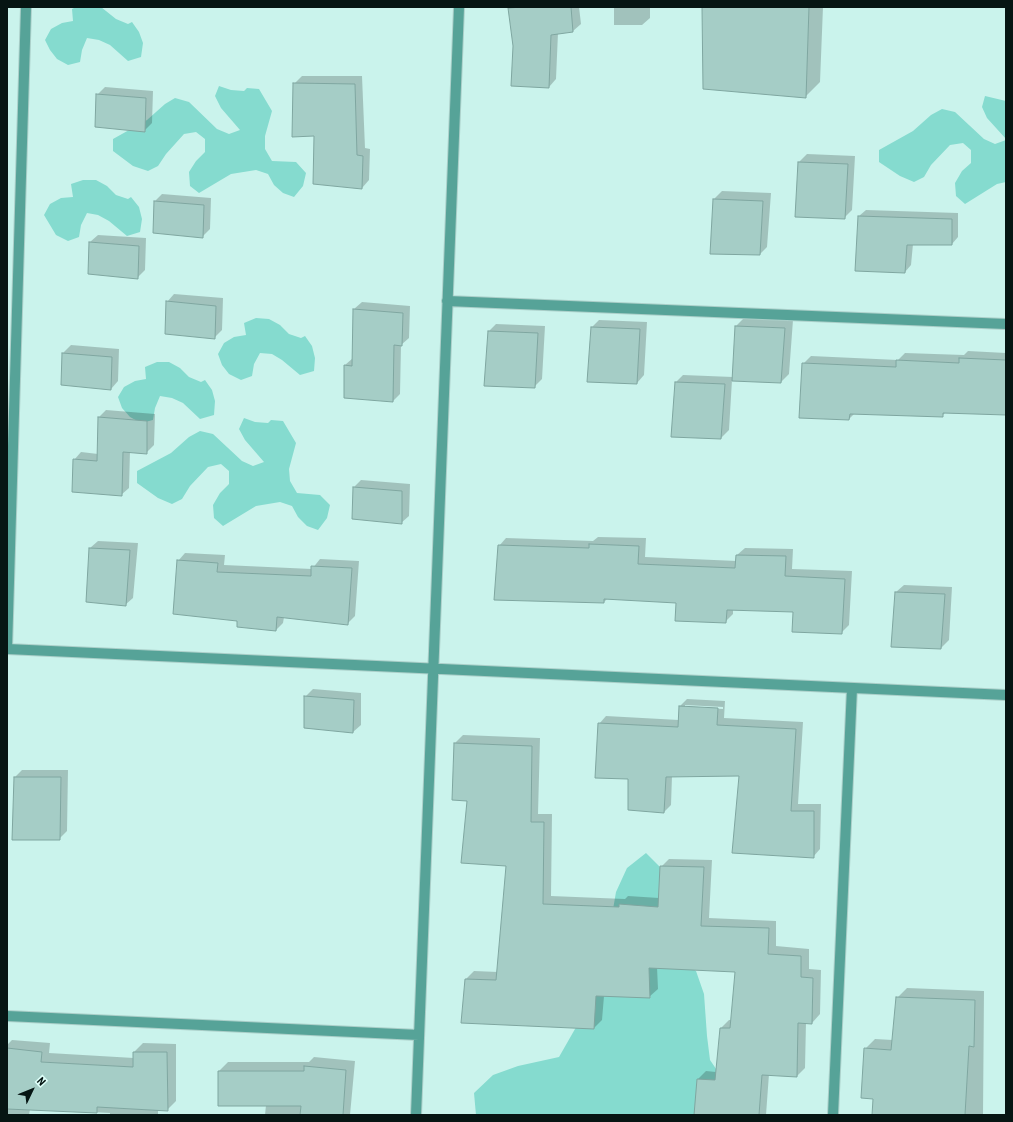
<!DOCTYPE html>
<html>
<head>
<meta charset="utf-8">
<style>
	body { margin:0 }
	#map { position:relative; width:1013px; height:1122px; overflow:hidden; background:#caf3ec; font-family:"Roboto Condensed",sans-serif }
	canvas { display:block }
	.frame { position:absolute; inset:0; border:8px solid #061513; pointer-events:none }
	.north { position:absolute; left:12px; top:1070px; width:40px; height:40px; -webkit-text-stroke:3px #defff9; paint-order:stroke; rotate:47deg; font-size:11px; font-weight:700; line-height:16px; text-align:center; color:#061513 }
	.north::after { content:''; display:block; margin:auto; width:14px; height:18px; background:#061513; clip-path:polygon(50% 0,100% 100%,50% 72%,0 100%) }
</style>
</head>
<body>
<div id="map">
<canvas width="1013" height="1122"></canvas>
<div class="frame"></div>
<div class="north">N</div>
</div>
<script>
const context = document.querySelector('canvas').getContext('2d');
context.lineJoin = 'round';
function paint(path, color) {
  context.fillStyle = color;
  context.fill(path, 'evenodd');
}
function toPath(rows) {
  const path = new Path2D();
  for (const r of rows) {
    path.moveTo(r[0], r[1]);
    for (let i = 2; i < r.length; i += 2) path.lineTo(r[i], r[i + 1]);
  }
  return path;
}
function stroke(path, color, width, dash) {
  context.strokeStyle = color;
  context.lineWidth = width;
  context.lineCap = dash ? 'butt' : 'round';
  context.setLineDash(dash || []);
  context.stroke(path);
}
const green = toPath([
	[76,7,101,7,116,19,128,24,132,22,139,32,143,43,141,57,128,61,110,45,99,40,87,38,82,50,80,62,68,65,57,59,50,50,45,40,51,29,62,23,73,21,72,9],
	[219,86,231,90,244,91,247,88,259,89,272,111,265,136,265,149,272,161,296,162,306,173,303,186,294,197,283,193,274,185,268,174,256,170,231,174,199,193,190,186,189,172,196,161,205,152,205,139,196,132,184,134,166,154,158,166,148,171,133,166,113,151,113,139,147,120,165,104,175,98,189,102,217,129,229,134,240,130,221,108,215,96],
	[985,96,1006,101,1006,139,987,118,982,107],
	[942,109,955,112,984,139,995,144,1006,140,1006,182,997,184,965,204,956,196,955,183,962,171,971,163,971,150,963,143,950,145,931,165,924,177,914,182,900,176,879,162,879,150,913,131,931,115],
	[83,180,96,180,107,186,116,195,128,199,131,197,139,207,142,219,140,232,127,236,109,221,98,215,87,213,81,225,79,237,68,241,56,235,44,215,50,204,61,198,73,197,71,184],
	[256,318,269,319,280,325,289,334,301,338,305,336,312,346,315,358,314,371,300,375,282,360,272,354,260,353,254,364,252,376,241,380,229,374,222,365,218,354,224,343,234,337,246,335,244,323],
	[157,362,169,362,180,368,189,377,201,382,205,380,212,390,215,401,214,415,200,419,183,403,172,398,160,396,155,408,153,420,141,423,130,417,122,408,118,397,124,387,135,381,146,379,145,367],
	[244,418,255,422,268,423,271,420,283,421,296,443,289,469,290,481,297,493,320,495,330,505,327,518,318,530,307,526,298,517,292,506,280,502,256,506,223,526,214,518,213,505,220,493,229,484,229,471,221,464,208,467,190,486,182,499,172,504,158,498,137,483,137,471,171,453,189,437,200,431,213,434,242,461,253,466,264,462,245,440,239,429],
	[646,853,664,871,673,896,643,933,696,971,704,994,707,1036,710,1060,725,1082,757,1115,476,1115,474,1093,493,1075,518,1066,559,1057,575,1029,585,1007,612,915,616,892,627,868]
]);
const shadow = toPath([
	[511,7,579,7,581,24,573,31,558,33,556,79,549,87,509,9],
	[614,7,650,7,650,18,642,25,614,25],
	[703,7,823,7,820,82,805,97],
	[302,76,362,76,365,148,370,149,369,180,362,188,315,134,294,84],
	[105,87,153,91,152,123,145,130,97,95],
	[807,154,855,156,852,210,844,218,796,216,799,162],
	[722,191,771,193,767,247,760,254,714,199],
	[162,194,211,198,210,229,202,237,155,201],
	[866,210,958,213,958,237,952,244,913,244,911,265,905,272,859,216],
	[98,235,146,238,145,270,137,278,90,242],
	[174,294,223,298,222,330,214,338,167,302],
	[362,302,410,306,409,338,401,345,400,394,393,401,345,365,353,358,354,309],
	[744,318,793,320,789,374,781,382,732,380,729,430,721,438,676,382,683,375,733,377,736,326],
	[599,320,647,322,644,375,637,383,592,327],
	[496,324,545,326,542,379,534,387,489,331],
	[71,345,119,349,118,381,111,389,62,384,63,353],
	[968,351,1006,353,1006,413,946,412,942,416,855,413,849,419,803,364,811,356,898,360,905,353,964,355],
	[106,410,155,414,154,445,146,453,130,451,129,488,121,495,74,460,81,452,98,454,99,417],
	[361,480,410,484,409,516,401,523,354,487],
	[598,537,646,538,645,557,737,561,737,555,745,548,793,549,792,569,852,571,849,625,841,633,794,611,733,609,733,614,725,622,678,602,607,599,604,602,499,546,506,538,593,541],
	[98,541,138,543,133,598,125,605,90,548],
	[185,553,225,555,224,565,312,569,320,559,359,561,355,616,347,624,284,617,283,623,276,630,238,621,178,561],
	[904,585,952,587,949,640,941,648,896,592],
	[313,689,361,693,361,725,353,732,305,728,305,697],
	[687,699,725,701,724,718,803,722,798,804,821,804,820,849,813,857,740,775,672,776,671,805,664,812,629,778,599,724,606,716,679,720,680,706],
	[685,705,723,707,723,709,685,707],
	[463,735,540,738,538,814,552,814,551,896,625,899,628,896,659,898,661,867,669,859,712,860,709,918,776,921,776,946,809,949,809,969,821,970,820,1014,812,1023,806,1022,805,1068,797,1076,769,1074,766,1115,695,1115,698,1079,706,1071,716,1072,721,1028,729,1020,732,1020,736,971,657,967,658,989,649,997,604,996,602,1020,594,1028,466,979,474,971,498,972,507,865,468,800,455,743],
	[22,770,68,770,67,831,59,839,15,777],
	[907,988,984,991,983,1115,873,1115,874,1098,865,1049,875,1039,893,1040,897,998],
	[12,1040,50,1043,49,1053,134,1058,134,1052,143,1043,176,1044,176,1101,167,1110,158,1109,158,1115,110,1115,110,1113,30,1109,29,1115,7,1115,7,1045],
	[314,1057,355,1061,350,1115,265,1115,266,1105,219,1071,228,1062,309,1062]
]);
const building = toPath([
	[522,7,571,7,573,32,551,35,549,88,511,86,513,46,508,8,522,7],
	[702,7,809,7,806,98,703,89,702,7],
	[293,83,355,84,357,155,363,156,362,189,313,184,314,136,292,137,293,83],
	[96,94,146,98,145,132,95,127,96,94],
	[798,162,848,164,845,219,795,217,798,162],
	[713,199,763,201,760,255,710,254,713,199],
	[154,201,204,205,203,238,153,233,154,201],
	[858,216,952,219,952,245,907,245,905,273,855,271,858,216],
	[89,242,139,246,138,279,88,274,89,242],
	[166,301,216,306,215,339,165,334,166,301],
	[353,309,403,313,402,346,394,345,393,402,344,398,344,365,352,366,353,309],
	[735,326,785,328,781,383,732,381,735,326],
	[591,327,640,329,637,384,587,382,591,327],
	[488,331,538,333,535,388,484,386,488,331],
	[62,353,112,357,111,390,61,385,62,353],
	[959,358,1006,360,1006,415,943,413,943,417,850,414,849,420,799,418,802,363,896,367,896,360,959,363,959,358],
	[675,382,725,384,721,439,671,437,675,382],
	[98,417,147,421,147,454,123,452,122,496,72,492,73,459,97,461,98,417],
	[353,487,402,491,402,524,352,519,353,487],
	[589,544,639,546,638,564,735,568,736,555,786,556,785,576,845,579,842,634,792,632,793,612,727,610,726,623,675,621,676,603,604,599,604,603,494,600,498,545,589,548,589,544],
	[89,548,130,550,126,606,86,602,89,548],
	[177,560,218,563,217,572,311,576,311,566,352,568,348,625,277,617,276,631,237,627,237,621,173,614,177,560],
	[895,592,945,594,941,649,891,647,895,592],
	[304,696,354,700,353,733,304,728,304,696],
	[679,706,718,708,717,725,796,729,791,811,814,811,814,858,732,853,739,776,666,777,664,813,628,810,628,779,595,778,598,723,678,727,679,706],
	[454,743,532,746,531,822,544,822,543,904,619,907,619,904,658,907,660,866,704,867,701,926,769,928,768,954,801,956,801,977,813,978,812,1024,798,1023,797,1077,762,1075,759,1115,694,1115,697,1079,715,1080,720,1028,730,1028,735,972,649,968,650,998,596,996,594,1029,461,1023,465,979,496,980,506,866,461,863,467,801,452,800,454,743],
	[14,777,61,777,60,840,12,840,14,777],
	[896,997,975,1000,974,1047,969,1046,965,1115,872,1115,873,1099,861,1098,864,1048,891,1050,896,997],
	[7,1048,42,1052,41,1062,133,1067,133,1052,167,1052,168,1111,97,1107,97,1113,7,1109,7,1048],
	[304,1066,346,1070,343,1115,300,1115,301,1106,218,1106,218,1071,304,1071,304,1066]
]);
const street = toPath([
	[447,301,1006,324],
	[7,649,1006,695],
	[7,649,26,7],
	[7,1016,419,1035],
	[416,1115,459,7],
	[833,1115,852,688]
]);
paint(green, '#85dbcf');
paint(shadow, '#0003');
paint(building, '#a5cdc6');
stroke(building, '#7fa6a0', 1);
stroke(street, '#abcfc9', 12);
stroke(street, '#56a398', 10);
</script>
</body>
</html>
